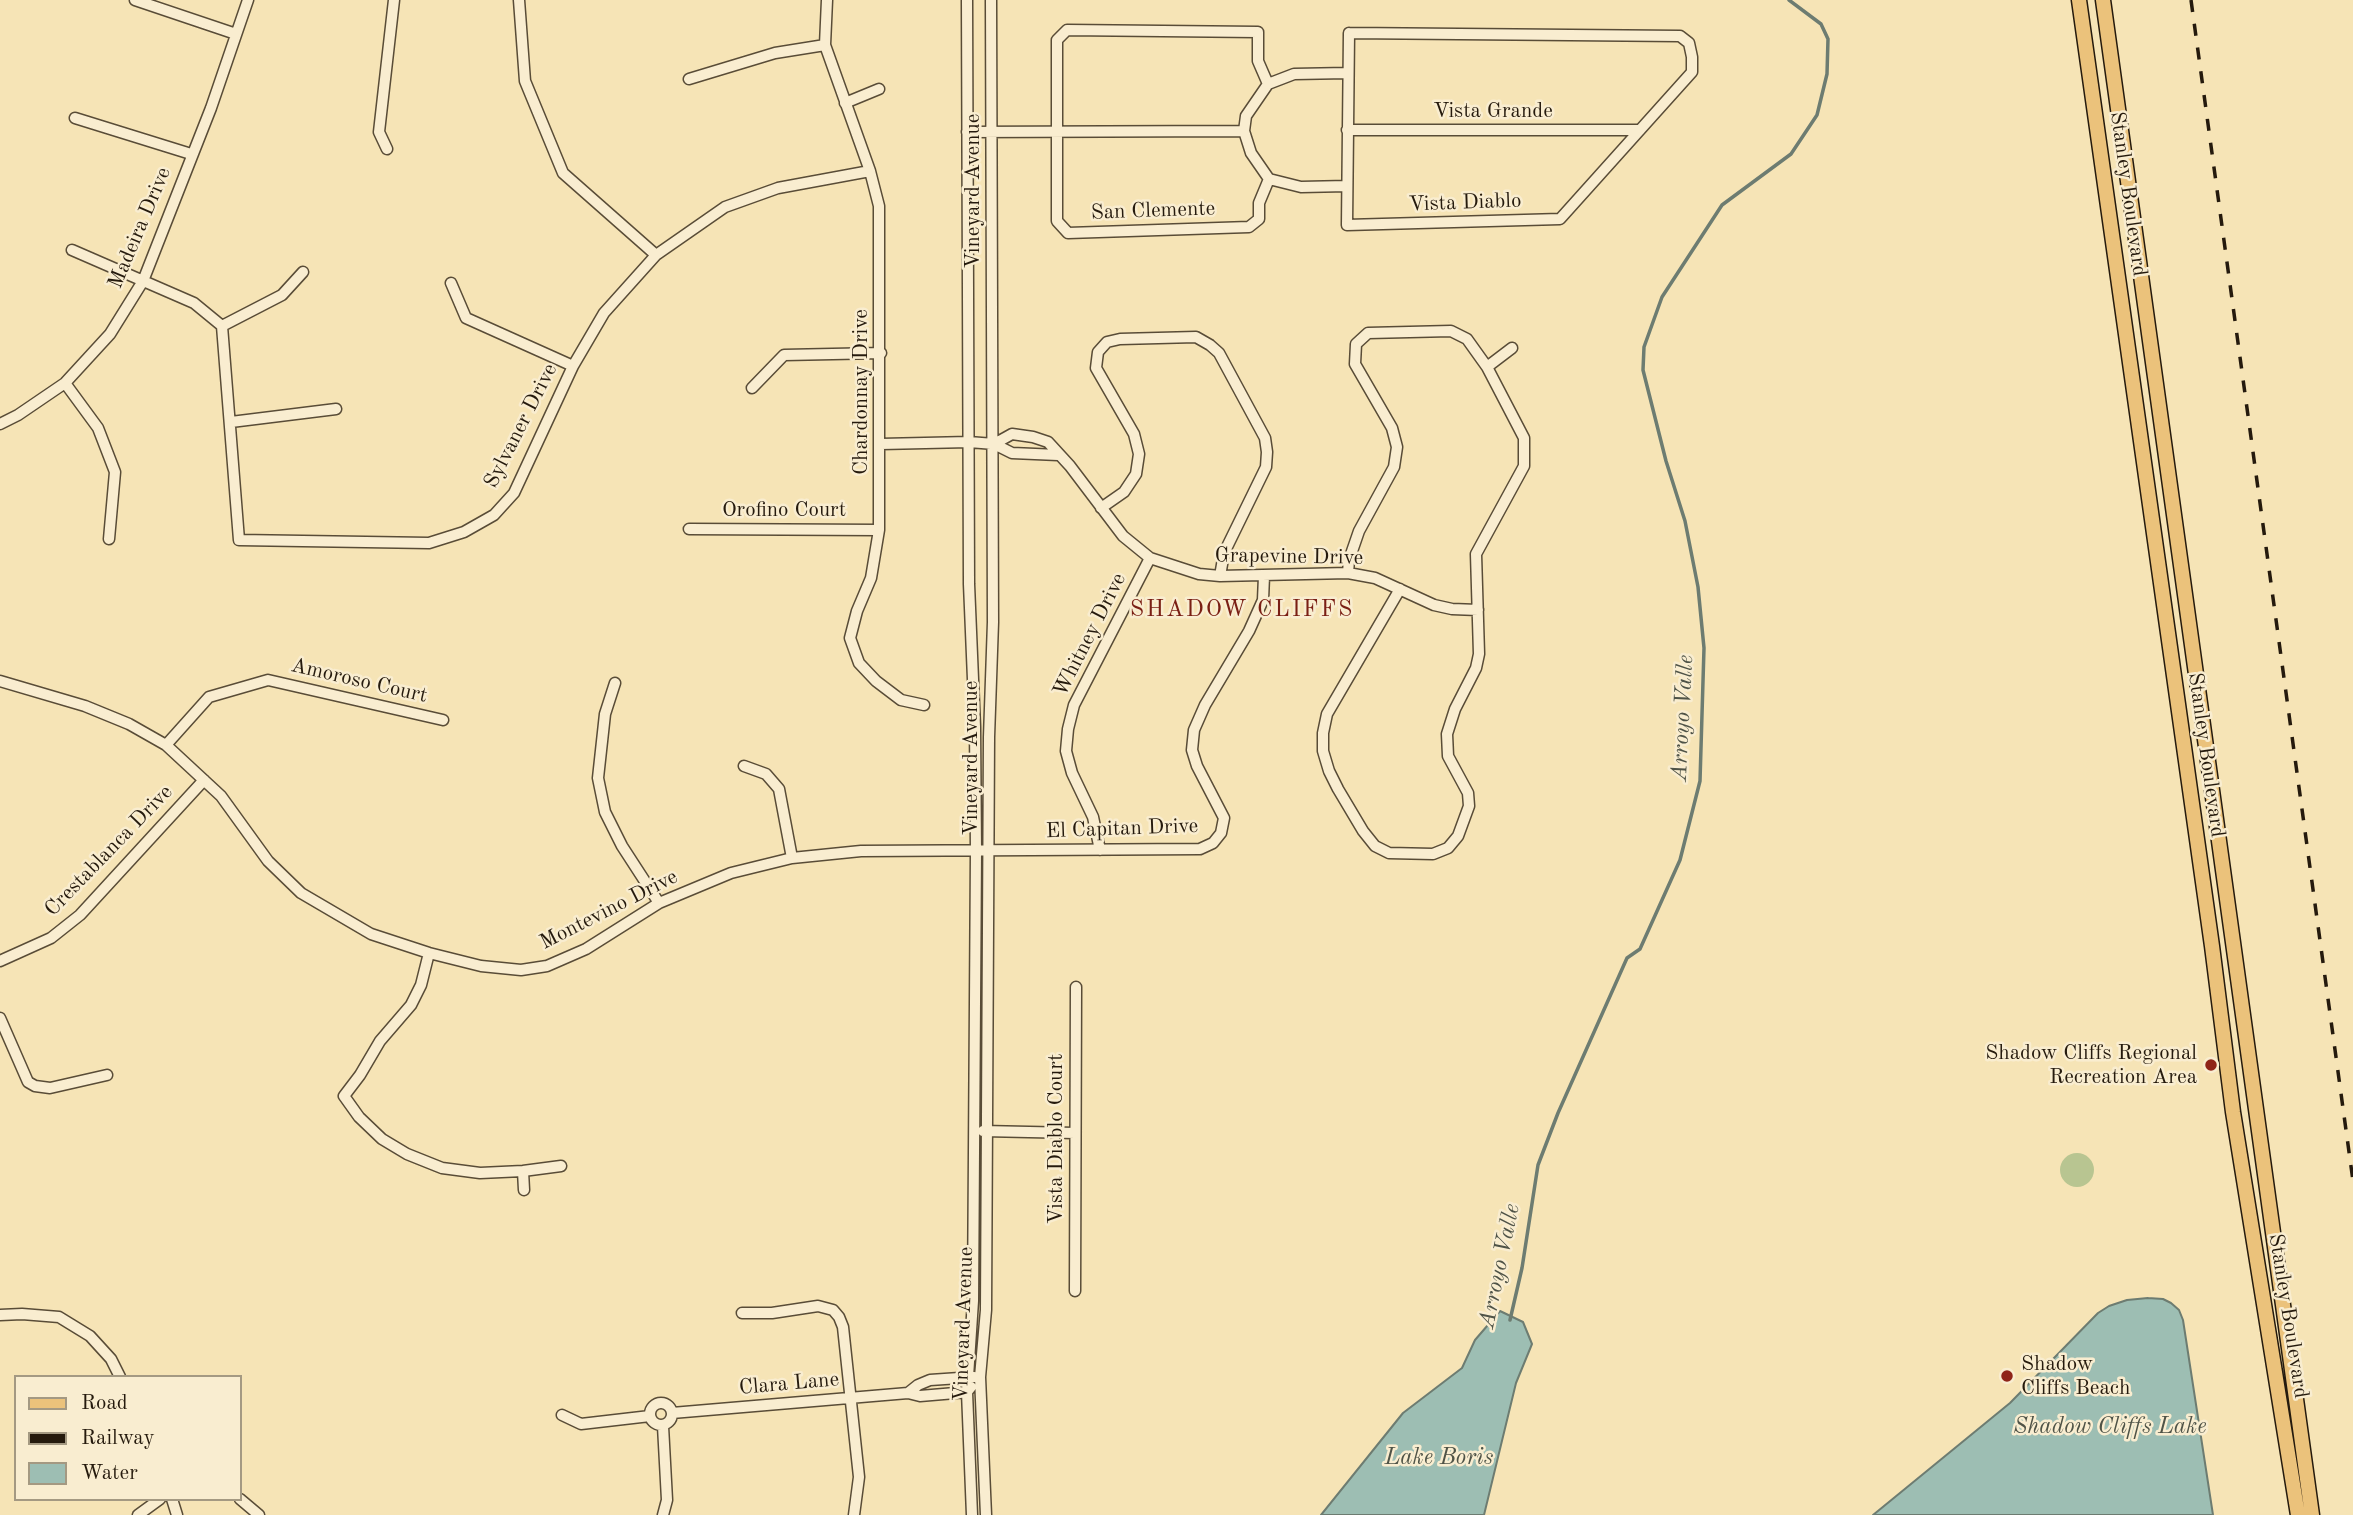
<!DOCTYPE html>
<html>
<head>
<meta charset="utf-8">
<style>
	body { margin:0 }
	#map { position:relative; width:2353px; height:1515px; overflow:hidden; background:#f6e4b6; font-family:"Old Standard TT",serif }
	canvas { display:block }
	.legend { position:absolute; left:14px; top:1375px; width:228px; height:126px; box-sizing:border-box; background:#f9edd0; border:2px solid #a49982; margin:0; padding:9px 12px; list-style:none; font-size:21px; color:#251a0d }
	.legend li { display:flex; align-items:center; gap:14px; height:35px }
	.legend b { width:35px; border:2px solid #a49982 }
</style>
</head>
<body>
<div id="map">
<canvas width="2353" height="1515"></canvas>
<ul class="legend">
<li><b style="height:9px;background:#ebc27b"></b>Road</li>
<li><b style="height:9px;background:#251a0d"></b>Railway</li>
<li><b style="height:19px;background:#9dbeb3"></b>Water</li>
</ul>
</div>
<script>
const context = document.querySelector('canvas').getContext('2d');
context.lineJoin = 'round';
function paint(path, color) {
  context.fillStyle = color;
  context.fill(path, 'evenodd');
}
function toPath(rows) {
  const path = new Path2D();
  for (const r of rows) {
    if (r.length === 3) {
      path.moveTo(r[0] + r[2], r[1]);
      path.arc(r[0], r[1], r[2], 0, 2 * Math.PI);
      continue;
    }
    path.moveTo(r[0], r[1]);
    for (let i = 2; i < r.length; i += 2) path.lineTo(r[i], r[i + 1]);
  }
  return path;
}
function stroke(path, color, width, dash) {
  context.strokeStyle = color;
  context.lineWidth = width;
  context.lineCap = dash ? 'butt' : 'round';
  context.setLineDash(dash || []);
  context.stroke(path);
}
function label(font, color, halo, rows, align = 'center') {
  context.font = font + ' "Old Standard TT",serif';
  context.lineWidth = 5;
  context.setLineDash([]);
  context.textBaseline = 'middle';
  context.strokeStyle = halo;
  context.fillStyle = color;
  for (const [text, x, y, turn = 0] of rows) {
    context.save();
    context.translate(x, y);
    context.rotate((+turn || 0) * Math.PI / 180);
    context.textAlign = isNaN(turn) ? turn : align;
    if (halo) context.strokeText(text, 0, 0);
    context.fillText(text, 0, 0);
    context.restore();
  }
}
const green = toPath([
	[2077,1170,17]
]);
const water = toPath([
	[2148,1298,2163,1299,2171,1303,2179,1310,2183,1320,2213,1515,1873,1515,2010,1403,2098,1313,2109,1306,2127,1300,2148,1298],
	[1500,1311,1523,1322,1532,1344,1516,1383,1484,1515,1321,1515,1403,1413,1462,1368,1475,1340,1500,1311]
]);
const stream = toPath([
	[1510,1320,1522,1268,1538,1165,1558,1113,1627,958,1640,949,1680,860,1700,781,1704,648,1698,587,1685,521,1666,461,1643,370,1644,347,1662,297,1722,205,1791,154,1817,115,1827,74,1828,39,1821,24,1789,0]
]);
const minor = toPath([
	[135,0,236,34],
	[519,0,525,81,563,173,656,255],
	[827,0,825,45,870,171,879,206,879,530,871,578,857,611,850,638,859,663,876,681,901,700,924,705],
	[967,0,969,584,975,727,976,851,973,1301,967,1392,972,1515],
	[1349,33,1680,36,1689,43,1692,57,1692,72,1560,219,1347,225,1349,33],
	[689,79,775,53,825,45],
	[1268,84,1258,61,1258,32,1067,30,1057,40,1057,221,1068,233,1249,227,1259,219,1259,203,1269,179],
	[845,103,879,89],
	[75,118,191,154],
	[1347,130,1640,130],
	[967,132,1244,131],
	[387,149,379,132,394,0],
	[1347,186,1301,187,1269,179,1251,153,1244,131,1246,116,1268,84,1294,74,1347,73],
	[72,250,194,303,222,326,239,540,429,543,464,532,494,515,514,493,573,366,604,313,656,255,725,207,778,188,870,171],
	[451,283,466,318,573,366],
	[222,326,282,295,303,272],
	[1487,367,1512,348],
	[65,383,98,428,115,472,109,539],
	[752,388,784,355,881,353],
	[231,422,336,409],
	[0,424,18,415,65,383,110,334,143,281,211,108,248,0],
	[881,444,969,442,994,444,1012,453,1058,455],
	[994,444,1012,434,1033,437,1048,442,1070,466,1123,536,1150,558,1199,574,1220,576,1348,573,1375,578,1434,605,1452,609,1478,610],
	[1101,508,1124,492,1136,474,1139,454,1134,434,1096,368,1098,352,1107,342,1120,339,1196,337,1210,345,1219,353,1265,438,1267,452,1266,467,1224,553,1220,576],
	[689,529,879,530],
	[1348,573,1349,560,1359,531,1394,467,1397,447,1392,428,1355,364,1356,344,1368,333,1451,331,1467,339,1487,367,1524,438,1524,466,1476,554,1479,654,1476,668,1455,709,1447,734,1448,756,1468,793,1469,806,1458,836,1448,848,1433,854,1389,853,1375,846,1363,831,1338,789,1329,771,1323,751,1323,733,1327,714,1400,589],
	[0,681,85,706,129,724,166,745,221,796,268,861,301,893,371,934,429,953,481,966,521,970,547,966,586,949,659,903,731,873,792,858,861,851,1200,849,1213,843,1221,833,1224,818,1197,766,1192,750,1194,730,1205,705,1249,631,1263,600,1264,576],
	[615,683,605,714,598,778,605,812,622,846,659,903],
	[166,745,209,697,268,680,443,720],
	[744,766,766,774,779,789,792,858],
	[1100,850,1093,817,1072,773,1066,751,1068,729,1074,705,1150,558],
	[429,953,421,985,411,1005,380,1041,360,1075,344,1096,359,1117,382,1139,407,1154,442,1168,480,1173,523,1171,561,1166],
	[0,961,51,938,80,915,204,780],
	[0,1018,28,1082,35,1086,50,1088,107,1075],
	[983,1131,1075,1133],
	[523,1171,524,1190],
	[1075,1291,1076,987],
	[742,1313,772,1313,818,1306,833,1310,839,1317,843,1327,859,1477,854,1515],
	[0,1315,22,1314,59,1317,90,1336,111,1359,120,1377],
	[908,1393,918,1385,930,1380,974,1377],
	[661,1414,11],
	[672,1413,908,1393,920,1396,967,1392,971,1387],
	[562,1415,581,1424,650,1416],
	[663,1426,667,1500,663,1515],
	[172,1499,177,1515],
	[240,1499,259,1515],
	[138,1515,160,1499],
	[986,1515,980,1377,986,1310,989,737,993,622,991,0]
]);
const major = toPath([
	[2079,0,2212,946,2233,1112,2298,1515],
	[2103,0,2312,1515]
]);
const rail = toPath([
	[2191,0,2353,1181]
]);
const markers = [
	[2211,1065,7,"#8f2418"],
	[2007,1376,7,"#8f2418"]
];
const streetNames = [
	["Vista Grande",1493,111],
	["Vineyard Avenue",973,191,-90],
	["Stanley Boulevard",2128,194,82],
	["Vista Diablo",1465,203,-2],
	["San Clemente",1153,211,-2],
	["Madeira Drive",140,228,-67],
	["Chardonnay Drive",861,392,-90],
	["Sylvaner Drive",521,426,-63],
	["Orofino Court",784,510],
	["Grapevine Drive",1289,557,1],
	["Whitney Drive",1090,635,-63],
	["Amoroso Court",359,681,13],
	["Stanley Boulevard",2206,755,82],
	["Vineyard Avenue",971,758,-90],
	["El Capitan Drive",1122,829,-2],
	["Crestablanca Drive",109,851,-46],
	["Montevino Drive",609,910,-27],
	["Vista Diablo Court",1056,1139,-90],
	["Stanley Boulevard",2288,1316,81],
	["Vineyard Avenue",964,1324,-88],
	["Clara Lane",789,1384,-5]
];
const poiNames = [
	["Shadow Cliffs Regional",2197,1053],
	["Recreation Area",2197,1077],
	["Shadow",2021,1364,"left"],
	["Cliffs Beach",2021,1388,"left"]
];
const neighbourhoodNames = [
	["SHADOW CLIFFS",1242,610]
];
const waterNames = [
	["Arroyo Valle",1683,718,-87],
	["Arroyo Valle",1500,1266,-78],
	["Shadow Cliffs Lake",2110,1427],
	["Lake Boris",1439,1458]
];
paint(green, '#b8c591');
paint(water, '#9dbeb3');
stroke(water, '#6d7c71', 2);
stroke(stream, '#6d7c71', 3.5);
stroke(minor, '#594c37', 13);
stroke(major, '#251a0d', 17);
stroke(minor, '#f9edd0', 10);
stroke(major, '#ebc27b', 14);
stroke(rail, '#251a0d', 3.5, [12, 12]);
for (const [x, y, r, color] of markers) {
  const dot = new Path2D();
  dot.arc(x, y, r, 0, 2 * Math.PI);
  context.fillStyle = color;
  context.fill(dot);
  stroke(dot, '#f9edd0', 2.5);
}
label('21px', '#251a0d', '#f9edd0', streetNames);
label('21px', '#251a0d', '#f9edd0', poiNames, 'right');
context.letterSpacing = '2px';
label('23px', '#7a1f14', '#f9edd0', neighbourhoodNames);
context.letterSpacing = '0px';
label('italic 23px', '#4f5347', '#f9edd0', waterNames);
</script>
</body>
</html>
